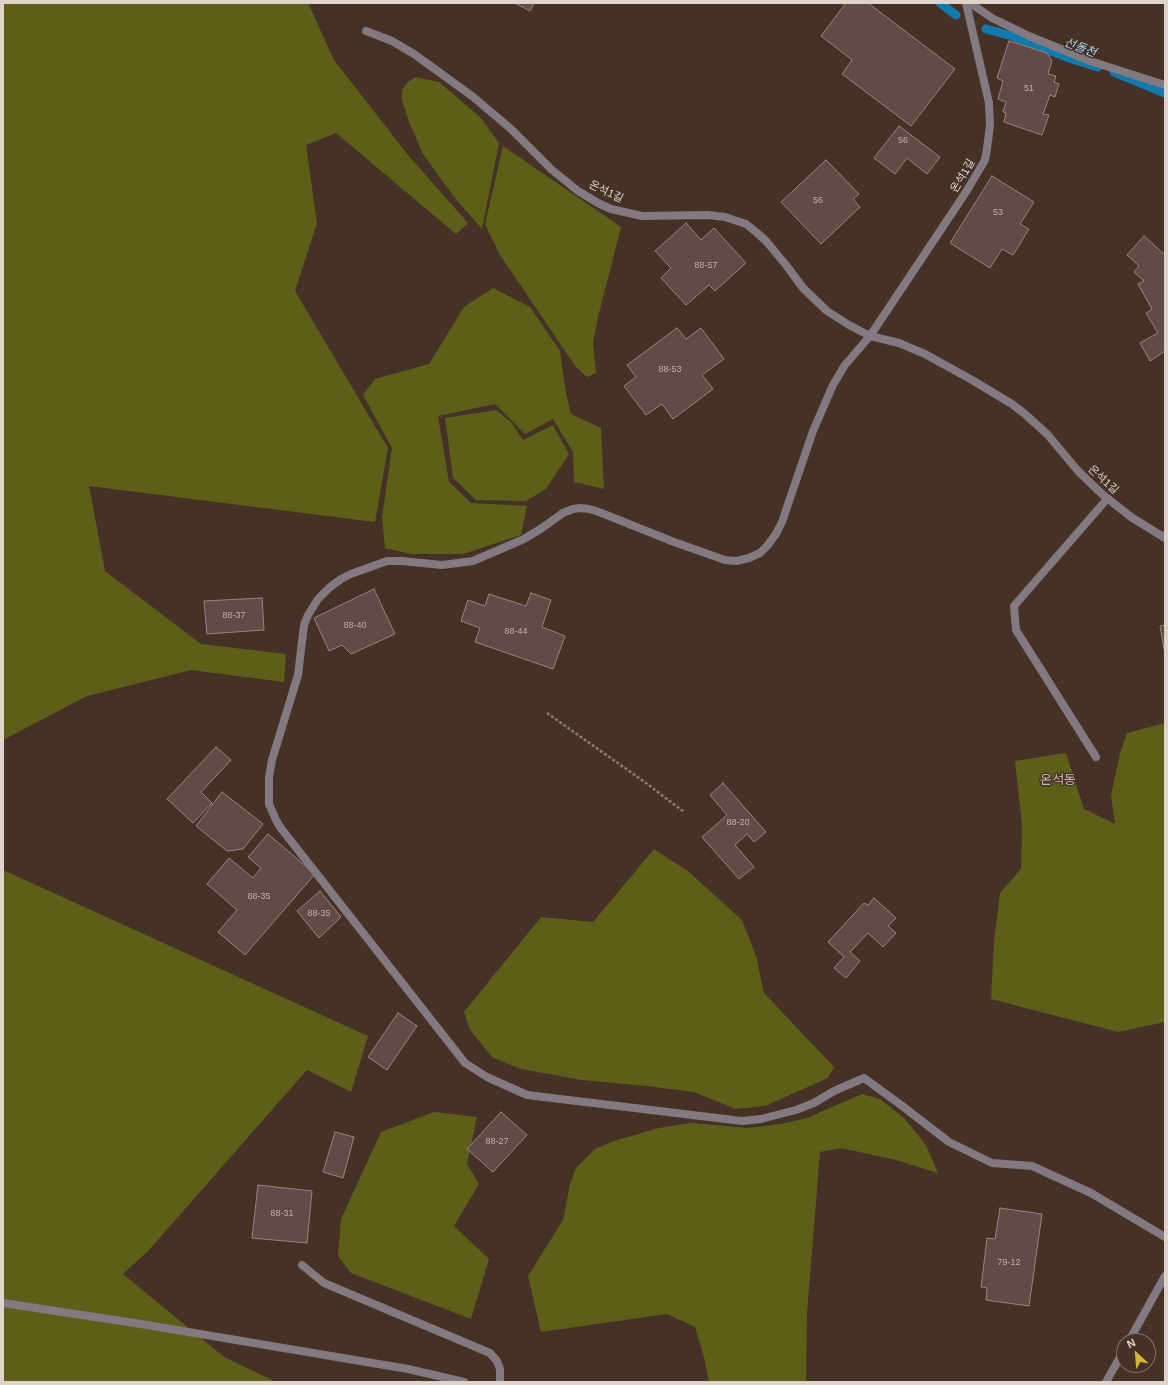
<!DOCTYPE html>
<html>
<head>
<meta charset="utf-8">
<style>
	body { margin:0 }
	#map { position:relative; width:1168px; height:1385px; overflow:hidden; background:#453126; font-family:Helvetica,sans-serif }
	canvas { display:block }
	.frame { position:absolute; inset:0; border:4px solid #e0d3cc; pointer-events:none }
	.north { position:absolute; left:1116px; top:1333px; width:40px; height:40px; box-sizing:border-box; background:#453126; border:1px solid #837268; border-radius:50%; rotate:334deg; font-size:11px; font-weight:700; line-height:16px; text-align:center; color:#e0d3cc }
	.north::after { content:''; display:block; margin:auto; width:14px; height:18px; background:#d1b736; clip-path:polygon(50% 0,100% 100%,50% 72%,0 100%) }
</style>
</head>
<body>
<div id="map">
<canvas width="1168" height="1385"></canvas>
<div class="frame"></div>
<div class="north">N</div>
</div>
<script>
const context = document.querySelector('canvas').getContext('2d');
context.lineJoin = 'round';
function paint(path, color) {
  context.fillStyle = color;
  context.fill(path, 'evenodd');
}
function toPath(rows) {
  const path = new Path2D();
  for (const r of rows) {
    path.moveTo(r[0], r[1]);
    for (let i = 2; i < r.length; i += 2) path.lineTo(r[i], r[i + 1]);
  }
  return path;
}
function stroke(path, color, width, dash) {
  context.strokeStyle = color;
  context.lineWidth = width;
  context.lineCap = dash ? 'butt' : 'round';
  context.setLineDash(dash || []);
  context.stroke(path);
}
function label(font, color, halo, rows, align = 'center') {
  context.font = font + ' Helvetica,"Noto Sans KR",sans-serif';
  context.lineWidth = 3;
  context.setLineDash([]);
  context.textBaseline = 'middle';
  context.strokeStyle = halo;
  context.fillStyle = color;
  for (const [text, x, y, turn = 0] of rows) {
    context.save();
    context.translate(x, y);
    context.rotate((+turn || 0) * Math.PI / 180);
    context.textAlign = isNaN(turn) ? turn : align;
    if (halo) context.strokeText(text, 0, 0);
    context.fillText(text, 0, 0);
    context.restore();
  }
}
const green = toPath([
	[3,3,308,3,334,60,408,155,468,223,456,234,336,133,306,145,317,223,295,291,388,448,375,522,89,486,105,571,201,644,286,654,284,682,191,670,87,696,3,740],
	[415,77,439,82,481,118,499,143,482,229,454,197,423,154,409,122,402,100,402,90,407,83],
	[503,146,621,227,598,317,593,343,596,373,587,377,576,367,500,255,485,224],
	[493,288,530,307,560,351,566,393,571,414,601,428,604,489,574,482,573,452,553,419,525,434,495,404,438,416,449,482,471,503,527,506,521,535,463,554,411,554,385,548,382,517,392,448,363,395,375,379,429,364,464,307],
	[496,410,511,422,523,440,553,425,569,454,546,489,526,501,476,500,453,478,445,418],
	[1165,723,1165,1022,1118,1032,991,999,994,941,1000,893,1021,869,1022,825,1015,761,1066,753,1084,809,1115,824,1111,795,1120,754,1127,733],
	[654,849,689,872,742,920,756,956,764,993,834,1067,828,1078,765,1106,736,1109,694,1092,647,1086,582,1080,521,1069,493,1058,470,1030,464,1012,541,917,593,922],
	[3,870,368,1036,351,1092,307,1070,149,1250,123,1274,224,1357,276,1382,3,1382],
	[862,1094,880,1099,904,1118,926,1145,938,1173,896,1160,841,1148,820,1152,807,1313,806,1382,709,1382,704,1357,695,1327,667,1314,541,1332,528,1276,563,1220,570,1184,576,1168,595,1149,614,1141,659,1128,691,1123,748,1128,781,1124,807,1118],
	[434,1112,477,1117,467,1164,479,1184,454,1226,489,1259,471,1319,351,1273,338,1256,341,1219,381,1132]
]);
const stream = toPath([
	[940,3,956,15],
	[986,29,1012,36,1072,59,1098,67],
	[1114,72,1165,93]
]);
const building = toPath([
	[515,3,534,3,530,11,515,3],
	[846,3,868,3,955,69,911,126,842,74,852,60,821,36,846,3],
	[1009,41,1047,53,1052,61,1048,74,1056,76,1054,82,1059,84,1055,97,1050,95,1043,114,1049,115,1042,135,1004,122,1006,113,1003,112,1006,102,998,99,1003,81,997,78,1009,41],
	[899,126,940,157,927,174,907,158,895,174,874,158,899,126],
	[826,160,859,194,853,199,860,207,821,244,781,202,826,160],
	[992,176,1034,202,1020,224,1029,229,1013,255,1002,249,990,268,950,243,992,176],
	[686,223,701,240,714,228,746,263,715,291,709,285,686,305,661,278,671,268,655,251,686,223],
	[1144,236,1165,255,1165,351,1150,361,1140,343,1158,333,1146,313,1152,309,1138,284,1144,281,1134,272,1139,266,1127,255,1144,236],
	[677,328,686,339,701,328,724,359,702,375,713,389,673,419,662,404,646,415,624,386,636,377,627,365,677,328],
	[374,589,395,634,351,654,342,645,329,651,314,618,374,589],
	[531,593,551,600,542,627,565,636,553,669,475,642,480,628,461,621,468,600,485,606,489,594,526,606,531,593],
	[262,598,264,630,207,634,204,601,262,598],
	[1165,625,1165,655,1160,626,1165,625],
	[216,747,231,760,201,792,212,803,193,823,167,799,216,747],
	[723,783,766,832,754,842,747,834,735,845,754,867,739,879,702,837,727,815,710,795,723,783],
	[222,792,263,824,243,849,227,851,196,826,222,792],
	[268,834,315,874,245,955,218,932,237,910,207,884,229,858,253,878,261,868,248,857,268,834],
	[320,891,341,917,319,938,297,911,320,891],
	[874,898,896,918,888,926,896,933,883,947,868,933,850,952,860,961,846,978,834,968,844,957,828,942,864,903,868,905,874,898],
	[398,1013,417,1026,387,1070,368,1057,398,1013],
	[501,1112,527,1135,493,1172,467,1149,501,1112],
	[335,1132,354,1137,343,1178,323,1172,335,1132],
	[258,1185,312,1191,307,1243,252,1238,258,1185],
	[1000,1208,1042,1214,1029,1306,986,1300,987,1288,981,1287,987,1238,995,1239,1000,1208]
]);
const path = toPath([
	[547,713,646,783,684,812]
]);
const service = toPath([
	[302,1265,324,1283,490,1353,497,1361,500,1369,500,1382]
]);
const minor = toPath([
	[966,3,989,103,990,125,987,149,985,160,966,192,870,336,845,365,833,385,813,431,782,522,776,534,767,546,760,553,749,558,736,561,725,560,674,542,599,512,589,509,580,508,573,509,563,513,542,528,524,539,473,561,442,565,402,561,387,561,351,574,341,579,329,588,318,599,308,615,304,625,298,675,272,760,269,777,269,804,276,820,280,827,465,1063,487,1077,527,1095,742,1121,761,1119,796,1110,814,1103,834,1091,864,1078,901,1105,949,1142,992,1163,1032,1166,1091,1193,1165,1237],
	[970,3,992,18,1029,36,1090,61,1165,85],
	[366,31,392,41,414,54,472,96,510,128,551,169,578,191,598,203,611,209,642,216,708,215,725,217,746,224,756,232,766,241,786,265,803,288,827,311,849,325,870,336,899,343,925,354,972,380,1012,404,1025,414,1048,435,1078,471,1102,494,1131,517,1165,538],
	[1096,757,1016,630,1014,606,1107,499],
	[1129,1341,1165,1276],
	[1106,1382,1124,1350]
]);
const tertiary = toPath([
	[3,1303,141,1324,408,1369,464,1382]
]);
const numberNames = [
	["51",1029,89],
	["56",903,141],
	["56",818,201],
	["53",998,213],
	["88-57",706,266],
	["88-53",670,370],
	["88-37",234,616],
	["88-40",355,626],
	["88-44",516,632],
	["88-20",738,823],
	["88-35",259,897],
	["88-35",319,914],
	["88-27",497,1142],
	["88-31",282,1214],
	["79-12",1009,1263]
];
const streetNames = [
	["온석1길",963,176,-59],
	["온석1길",606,192,25],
	["온석1길",1103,480,42]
];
const waterNames = [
	["선돌천",1080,48,21]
];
const quarterNames = [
	["온석동",1058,780]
];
paint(green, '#5d5f19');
stroke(stream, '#127aad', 9);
paint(building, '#634947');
stroke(building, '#9e827f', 1);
stroke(path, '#8d7c73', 2.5, [3, 2]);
stroke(service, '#827981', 8);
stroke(minor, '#827981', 8);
stroke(tertiary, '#827981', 8);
label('9px', '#c1b0ab', null, numberNames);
label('11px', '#e0d3cc', '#453126', streetNames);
label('italic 12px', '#abd5f1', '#453126', waterNames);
label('13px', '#d2b8ab', '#453126', quarterNames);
</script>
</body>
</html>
